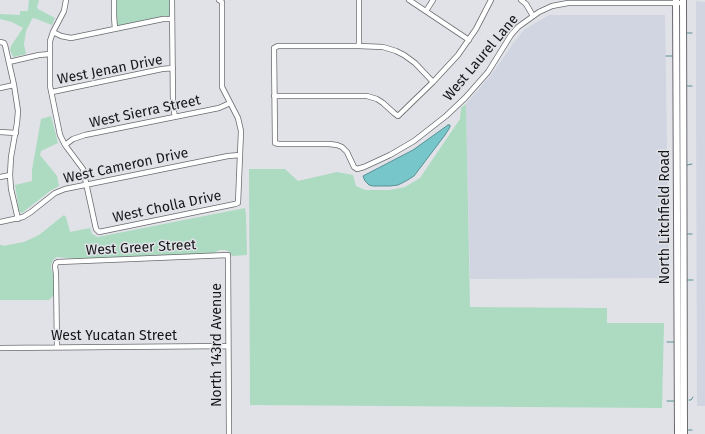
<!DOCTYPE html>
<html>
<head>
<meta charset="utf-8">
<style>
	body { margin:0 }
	canvas { display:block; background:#e0e2e7 }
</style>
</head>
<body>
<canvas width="705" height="434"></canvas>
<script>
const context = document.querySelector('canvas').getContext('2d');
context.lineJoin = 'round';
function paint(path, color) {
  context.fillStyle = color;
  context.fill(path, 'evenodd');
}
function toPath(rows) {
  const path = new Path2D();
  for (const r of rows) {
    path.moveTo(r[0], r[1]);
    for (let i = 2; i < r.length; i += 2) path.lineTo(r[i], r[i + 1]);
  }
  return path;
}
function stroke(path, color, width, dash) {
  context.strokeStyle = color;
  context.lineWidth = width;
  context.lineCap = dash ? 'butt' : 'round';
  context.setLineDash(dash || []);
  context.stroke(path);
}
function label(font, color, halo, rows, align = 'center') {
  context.font = font + ' "Fira Sans",sans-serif';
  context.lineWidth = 3;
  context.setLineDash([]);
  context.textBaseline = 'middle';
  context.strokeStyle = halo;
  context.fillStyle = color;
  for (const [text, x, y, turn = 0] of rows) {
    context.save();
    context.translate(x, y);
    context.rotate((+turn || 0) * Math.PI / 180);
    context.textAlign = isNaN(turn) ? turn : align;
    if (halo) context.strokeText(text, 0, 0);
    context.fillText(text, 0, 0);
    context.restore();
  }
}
const built = toPath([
	[696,1,705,2,705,406,697,406,696,90],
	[549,15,665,15,669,278,470,279,466,104,494,71,514,42,525,29]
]);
const green = toPath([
	[29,0,39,0,37,7,38,9,55,18,52,25,34,18,32,19,26,31,24,44,26,54,14,57,12,55,10,50,11,46,23,28,12,22,0,19,0,14,20,15,20,11,28,11],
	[116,0,171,0,171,15,168,17,119,27,116,25],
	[466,104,470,307,607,308,607,323,664,323,662,408,250,405,249,169,285,169,298,181,337,172,353,175,356,186,365,190,390,190,405,187,420,178,460,119,461,108],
	[51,116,58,143,41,151,40,155,57,176,59,186,50,191,22,213,19,211,15,185,32,181,32,170,41,119],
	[245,208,246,214,247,255,232,256,230,252,225,250,219,250,214,253,79,259,57,257,53,260,51,265,51,268,54,277,54,295,49,300,0,300,0,245,3,245,3,246,24,242,39,235,64,215,66,217,70,232,90,228,92,234,98,237]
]);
const water = toPath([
	[448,125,450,125,450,127,445,135,414,176,406,181,398,185,390,186,373,186,369,185,365,181,363,176,413,150,448,125]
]);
const stream = toPath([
	[686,33,692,33],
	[666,56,673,56],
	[686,86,692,86],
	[687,165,692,164],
	[687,234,692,234],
	[687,280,693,280],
	[667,342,674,342],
	[689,400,691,400,693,397],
	[667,401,675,401],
	[687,430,692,430]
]);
const minor = toPath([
	[66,0,64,11,53,32,50,41,50,86,60,135,65,145,83,169,96,229,99,232,235,204,238,203,241,131,238,118,222,87,222,2,219,0],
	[114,0,114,16,115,29],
	[172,0,173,106,175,117],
	[359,0,359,46],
	[409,0,469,40],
	[521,0,526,4,533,16],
	[426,11,433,0],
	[53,32,61,36,71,38,163,19,172,19],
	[0,42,4,43,5,45,14,85,18,111,17,123,11,157,10,175,11,189,18,219],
	[9,62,39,55,50,54],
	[433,82,415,63,404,55,396,51,383,47,359,46,278,46,274,48,275,143,279,144,329,144,337,145,342,147,347,152,354,167,357,169,364,167,390,155,414,141,446,116,465,98,488,72,511,35,518,27,539,12,552,6,568,3,679,3],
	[0,88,14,85],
	[52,92,162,69,173,68],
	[274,96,367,96,377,99,383,103,394,113,398,116,433,82,458,55,476,29,491,0],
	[0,132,16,133],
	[65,145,73,139,85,135,219,108,230,103],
	[0,177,10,175],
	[0,222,23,217,31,212,55,193,65,189,228,156,240,155],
	[57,347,56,274,55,266,56,263,58,262,228,255,229,434],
	[0,348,228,346]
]);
const secondary = toPath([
	[676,0,678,434],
	[683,0,684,434]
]);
const streetNames = [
	["West Laurel Lane",481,58,-50],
	["West Jenan Drive",110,70,-11],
	["West Sierra Street",145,112,-12],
	["West Cameron Drive",126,166,-12],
	["West Cholla Drive",167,207,-12],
	["North Litchfield Road",665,217,-90],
	["West Greer Street",141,248,-3],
	["West Yucatan Street",114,336],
	["North 143rd Avenue",217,345,-90]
];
paint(built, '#d0d5e1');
paint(green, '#acdbc1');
paint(water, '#76c6ca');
stroke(water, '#599195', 1);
stroke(stream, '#599195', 1);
stroke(minor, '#696b6f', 6);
stroke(secondary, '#696b6f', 8);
stroke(minor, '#fff', 4.5);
stroke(secondary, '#fff', 6);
label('14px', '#151618', '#e0e2e7', streetNames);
</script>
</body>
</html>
